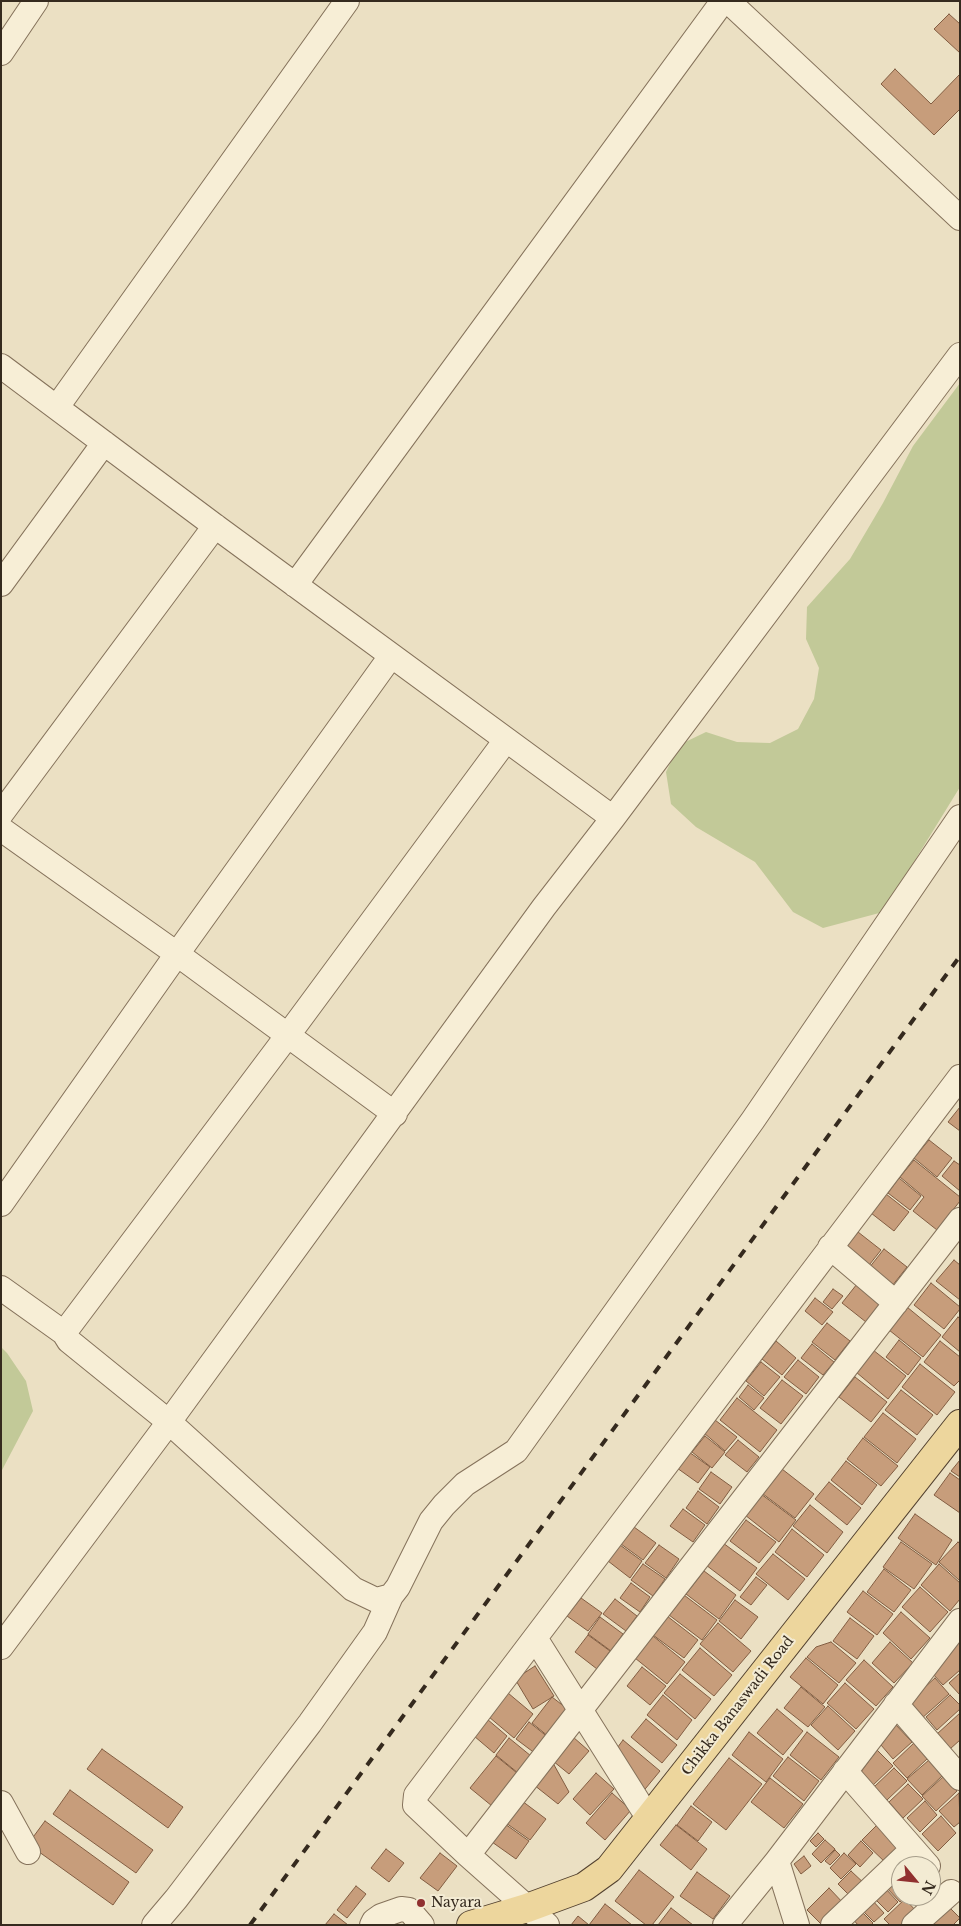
<!DOCTYPE html>
<html>
<head>
<meta charset="utf-8">
<style>
	body { margin:0 }
	#map { position:relative; width:961px; height:1926px; overflow:hidden; background:#ebe0c3; font-family:"Libre Baskerville",serif }
	canvas { display:block }
	.frame { position:absolute; inset:0; border:2px solid #352a1e; pointer-events:none }
	.north { position:absolute; left:891px; top:1856px; width:50px; height:50px; box-sizing:border-box; background:#f3ebd3; border:1px solid #a79e8b; border-radius:50%; rotate:118deg; font-size:14px; font-weight:700; line-height:20px; text-align:center; color:#352a1e }
	.north::after { content:''; display:block; margin:auto; width:18px; height:22px; background:#90302f; clip-path:polygon(50% 0,100% 100%,50% 72%,0 100%) }
</style>
</head>
<body>
<div id="map">
<canvas width="961" height="1926"></canvas>
<div class="frame"></div>
<div class="north">N</div>
</div>
<script>
const context = document.querySelector('canvas').getContext('2d');
context.lineJoin = 'round';
function paint(path, color) {
  context.fillStyle = color;
  context.fill(path, 'evenodd');
}
function toPath(rows) {
  const path = new Path2D();
  for (const r of rows) {
    path.moveTo(r[0], r[1]);
    for (let i = 2; i < r.length; i += 2) path.lineTo(r[i], r[i + 1]);
  }
  return path;
}
function stroke(path, color, width, dash) {
  context.strokeStyle = color;
  context.lineWidth = width;
  context.lineCap = dash ? 'butt' : 'round';
  context.setLineDash(dash || []);
  context.stroke(path);
}
function label(font, color, halo, rows, align = 'center') {
  context.font = font + ' "Libre Baskerville",serif';
  context.lineWidth = 4;
  context.setLineDash([]);
  context.textBaseline = 'middle';
  context.strokeStyle = halo;
  context.fillStyle = color;
  for (const [text, x, y, turn = 0] of rows) {
    context.save();
    context.translate(x, y);
    context.rotate((+turn || 0) * Math.PI / 180);
    context.textAlign = isNaN(turn) ? turn : align;
    if (halo) context.strokeText(text, 0, 0);
    context.fillText(text, 0, 0);
    context.restore();
  }
}
const green = toPath([
	[960,383,960,787,883,912,823,928,793,912,755,862,696,827,671,804,666,772,679,745,706,732,737,742,770,743,798,729,814,699,819,668,806,639,807,607,850,559,883,503,913,446],
	[1,1347,7,1353,26,1381,33,1411,1,1472]
]);
const building = toPath([
	[949,14,960,24,960,53,934,29,949,14],
	[895,69,931,104,960,74,960,109,934,135,881,84,895,69],
	[960,1107,960,1131,948,1122,960,1107],
	[929,1140,952,1158,937,1177,914,1158,929,1140],
	[914,1160,960,1197,960,1201,937,1230,913,1211,924,1197,900,1177,914,1160],
	[954,1161,960,1165,960,1191,942,1176,954,1161],
	[899,1178,921,1196,910,1210,888,1193,899,1178],
	[886,1194,909,1212,894,1231,871,1213,886,1194],
	[858,1232,881,1250,866,1269,843,1251,858,1232],
	[884,1249,907,1267,892,1286,869,1268,884,1249],
	[954,1260,960,1265,960,1300,936,1281,954,1260],
	[931,1283,960,1307,960,1309,944,1329,914,1305,931,1283],
	[857,1284,881,1304,866,1322,842,1303,857,1284],
	[833,1289,843,1296,832,1309,823,1302,833,1289],
	[815,1298,833,1312,822,1325,805,1311,815,1298],
	[907,1307,941,1335,923,1357,889,1330,907,1307],
	[958,1317,960,1319,960,1352,942,1337,958,1317],
	[827,1323,850,1341,835,1360,812,1342,827,1323],
	[899,1340,921,1358,908,1375,886,1357,899,1340],
	[776,1341,796,1358,782,1375,762,1359,776,1341],
	[940,1341,960,1357,960,1380,954,1386,924,1362,940,1341],
	[812,1344,834,1362,823,1375,801,1358,812,1344],
	[873,1350,906,1376,888,1399,856,1372,873,1350],
	[798,1360,819,1377,806,1394,784,1377,798,1360],
	[761,1362,780,1377,764,1396,746,1381,761,1362],
	[920,1364,955,1392,937,1415,902,1387,920,1364],
	[855,1377,887,1402,871,1422,839,1397,855,1377],
	[782,1380,803,1396,781,1424,760,1408,782,1380],
	[748,1385,764,1398,754,1410,739,1397,748,1385],
	[901,1390,933,1415,917,1435,885,1410,901,1390],
	[737,1398,777,1430,760,1452,720,1420,737,1398],
	[883,1413,916,1439,897,1463,864,1437,883,1413],
	[715,1420,737,1437,725,1451,704,1433,715,1420],
	[705,1436,725,1452,712,1468,692,1452,705,1436],
	[863,1438,898,1466,881,1486,847,1459,863,1438],
	[738,1440,759,1457,747,1472,725,1455,738,1440],
	[689,1452,710,1467,698,1483,677,1468,689,1452],
	[960,1460,960,1477,951,1471,960,1460],
	[846,1461,877,1485,862,1505,831,1480,846,1461],
	[782,1469,814,1494,795,1518,763,1494,782,1469],
	[711,1472,732,1487,720,1504,699,1489,711,1472],
	[950,1473,960,1480,960,1513,934,1495,950,1473],
	[829,1482,861,1508,847,1525,815,1499,829,1482],
	[698,1491,719,1507,707,1524,686,1508,698,1491],
	[761,1494,796,1520,779,1542,745,1515,761,1494],
	[810,1505,843,1532,827,1553,793,1526,810,1505],
	[683,1509,705,1525,693,1542,670,1526,683,1509],
	[915,1514,952,1540,936,1565,898,1538,915,1514],
	[746,1520,776,1542,759,1563,730,1541,746,1520],
	[634,1527,656,1543,643,1560,621,1544,634,1527],
	[792,1529,824,1555,807,1577,775,1552,792,1529],
	[901,1542,932,1564,914,1589,883,1567,901,1542],
	[958,1542,960,1544,960,1581,939,1562,958,1542],
	[723,1543,757,1568,740,1591,706,1565,723,1543],
	[620,1545,642,1561,630,1578,608,1561,620,1545],
	[659,1545,679,1559,666,1578,645,1563,659,1545],
	[773,1554,805,1579,788,1600,756,1574,773,1554],
	[643,1564,665,1579,653,1596,631,1580,643,1564],
	[939,1564,960,1583,960,1599,950,1611,921,1585,939,1564],
	[884,1569,911,1590,894,1612,867,1592,884,1569],
	[704,1571,736,1595,719,1619,686,1594,704,1571],
	[756,1577,767,1585,751,1605,740,1597,756,1577],
	[631,1583,650,1597,640,1612,620,1598,631,1583],
	[920,1587,948,1612,930,1632,902,1607,920,1587],
	[863,1591,893,1614,877,1635,847,1612,863,1591],
	[684,1595,717,1620,702,1640,669,1615,684,1595],
	[581,1598,602,1613,588,1631,567,1616,581,1598],
	[615,1599,637,1616,626,1631,603,1614,615,1599],
	[735,1600,758,1617,741,1639,719,1621,735,1600],
	[901,1612,930,1638,911,1659,883,1633,901,1612],
	[667,1616,698,1640,684,1658,653,1635,667,1616],
	[600,1617,623,1634,611,1651,588,1634,600,1617],
	[850,1618,874,1636,857,1659,833,1641,850,1618],
	[718,1623,751,1651,733,1672,700,1644,718,1623],
	[588,1635,610,1651,597,1669,575,1652,588,1635],
	[653,1636,685,1662,667,1684,635,1658,653,1636],
	[960,1641,960,1670,943,1685,933,1674,960,1641],
	[831,1642,856,1663,839,1683,807,1657,816,1647,831,1642],
	[890,1642,913,1663,894,1683,872,1663,890,1642],
	[700,1648,732,1675,714,1696,682,1670,700,1648],
	[806,1658,838,1685,823,1704,790,1677,806,1658],
	[864,1660,893,1687,876,1706,846,1680,864,1660],
	[535,1666,554,1696,533,1709,515,1679,535,1666],
	[642,1667,666,1686,650,1705,627,1686,642,1667],
	[960,1673,960,1695,949,1683,960,1673],
	[680,1674,711,1699,695,1719,664,1693,680,1674],
	[935,1678,949,1694,921,1719,907,1703,935,1678],
	[845,1683,874,1709,856,1729,827,1703,845,1683],
	[801,1687,825,1707,808,1727,784,1708,801,1687],
	[508,1693,533,1714,514,1738,489,1717,508,1693],
	[663,1695,692,1720,677,1740,647,1715,663,1695],
	[950,1695,960,1705,960,1709,937,1730,926,1717,950,1695],
	[552,1697,570,1711,549,1737,532,1723,552,1697],
	[828,1706,855,1731,838,1750,811,1725,828,1706],
	[777,1709,803,1731,783,1755,757,1733,777,1709],
	[960,1713,960,1740,950,1749,937,1734,960,1713],
	[487,1719,507,1736,494,1753,474,1736,487,1719],
	[646,1719,677,1745,662,1763,631,1737,646,1719],
	[529,1722,549,1738,536,1754,516,1739,529,1722],
	[895,1724,912,1742,893,1759,881,1745,895,1724],
	[749,1732,783,1759,766,1782,732,1755,749,1732],
	[807,1732,839,1757,821,1780,790,1755,807,1732],
	[573,1737,589,1751,569,1774,553,1761,573,1737],
	[509,1738,531,1756,518,1773,496,1755,509,1738],
	[623,1740,660,1771,641,1794,615,1751,623,1740],
	[914,1743,928,1758,907,1778,893,1763,914,1743],
	[102,1749,183,1807,168,1828,87,1769,102,1749],
	[877,1750,893,1766,871,1787,860,1773,877,1750],
	[496,1756,517,1773,492,1806,470,1788,496,1756],
	[788,1757,819,1781,804,1801,773,1776,788,1757],
	[729,1758,762,1784,726,1830,693,1804,729,1758],
	[929,1760,943,1775,922,1795,907,1779,929,1760],
	[553,1763,569,1792,558,1804,534,1785,553,1763],
	[894,1768,907,1781,887,1800,874,1787,894,1768],
	[596,1773,614,1789,590,1815,573,1799,596,1773],
	[944,1776,957,1791,936,1811,922,1796,944,1776],
	[770,1778,803,1804,784,1828,751,1802,770,1778],
	[908,1784,923,1799,903,1818,889,1802,908,1784],
	[70,1790,153,1850,136,1873,53,1814,70,1790],
	[612,1793,631,1810,605,1840,586,1823,612,1793],
	[959,1793,960,1822,954,1827,939,1811,959,1793],
	[522,1801,546,1819,530,1840,506,1823,522,1801],
	[925,1801,937,1815,920,1832,907,1818,925,1801],
	[691,1806,712,1822,698,1841,677,1825,691,1806],
	[941,1816,956,1833,938,1851,922,1834,941,1816],
	[45,1821,129,1882,113,1905,28,1844,45,1821],
	[505,1824,529,1841,516,1859,492,1842,505,1824],
	[676,1825,707,1849,691,1870,660,1845,676,1825],
	[877,1825,902,1849,887,1864,862,1840,877,1825],
	[818,1833,824,1839,816,1847,810,1841,818,1833],
	[825,1840,835,1849,821,1863,812,1854,825,1840],
	[861,1841,873,1853,860,1867,848,1855,861,1841],
	[386,1849,404,1863,389,1882,371,1868,386,1849],
	[835,1850,840,1855,830,1865,825,1861,835,1850],
	[440,1853,457,1866,438,1891,420,1878,440,1853],
	[844,1853,856,1864,841,1879,830,1868,844,1853],
	[804,1856,811,1866,801,1874,794,1864,804,1856],
	[639,1870,674,1897,652,1925,646,1925,615,1901,639,1870],
	[851,1871,867,1886,854,1900,838,1884,851,1871],
	[697,1872,730,1896,713,1919,680,1896,697,1872],
	[901,1873,901,1896,907,1896,900,1902,886,1887,901,1873],
	[356,1886,366,1894,347,1918,337,1910,356,1886],
	[829,1888,845,1905,822,1925,807,1910,829,1888],
	[885,1888,898,1902,888,1912,874,1898,885,1888],
	[909,1896,927,1896,917,1906,909,1896],
	[871,1899,884,1913,874,1922,861,1909,871,1899],
	[905,1899,917,1912,904,1925,890,1925,884,1919,905,1899],
	[945,1903,960,1918,953,1925,928,1925,945,1903],
	[605,1904,632,1925,571,1925,578,1916,589,1925,605,1904],
	[671,1908,693,1925,658,1925,671,1908],
	[860,1910,873,1923,871,1925,858,1925,852,1918,860,1910],
	[334,1914,348,1925,325,1925,334,1914]
]);
const minor = toPath([
	[728,1,960,218],
	[1,53,36,1],
	[1,366,215,526,613,818],
	[57,407,347,1],
	[1,584,104,443],
	[295,585,723,1],
	[1,814,215,526],
	[1,829,177,954,395,1114],
	[1,1204,177,954,391,656],
	[830,1247,896,1303],
	[1,1288,64,1333,69,1341,169,1422,353,1589,376,1600,391,1596,398,1587,431,1521,444,1505,465,1484,516,1451,753,1120,960,817],
	[64,1333,288,1035,506,740],
	[535,1638,649,1819],
	[1,1647,169,1422,544,907,613,818,960,355],
	[896,1704,960,1778],
	[845,1771,928,1866],
	[1,1803,28,1852],
	[468,1855,960,1220],
	[154,1925,176,1899,310,1723,375,1632,391,1596],
	[372,1925,374,1921,381,1916,401,1909,409,1910,422,1925],
	[547,1925,468,1855,415,1805,416,1795,960,1077],
	[725,1925,777,1861],
	[797,1925,777,1861,960,1621],
	[833,1925,913,1849],
	[914,1925,951,1892]
]);
const major = toPath([
	[471,1925,527,1908,584,1887,609,1869,960,1424]
]);
const rail = toPath([
	[250,1925,960,956]
]);
const markers = [
	[421,1903,5,"#90302f"]
];
const streetNames = [
	["Chikka Banaswadi Road",738,1706,-52]
];
const poiNames = [
	["Nayara",431,1903]
];
paint(green, '#c2c998');
paint(building, '#c79d7b');
stroke(building, '#825d42', 1);
stroke(minor, '#85725b', 26);
stroke(major, '#53412f', 30);
stroke(minor, '#f7eed6', 24);
stroke(major, '#edd69d', 28);
stroke(rail, '#352a1e', 4, [9, 9]);
for (const [x, y, r, color] of markers) {
  const dot = new Path2D();
  dot.arc(x, y, r, 0, 2 * Math.PI);
  context.fillStyle = color;
  context.fill(dot);
  stroke(dot, '#f3ebd3', 2);
}
label('14px', '#352a1e', '#f3ebd3', streetNames);
label('14px', '#352a1e', '#f3ebd3', poiNames, 'left');
</script>
</body>
</html>
